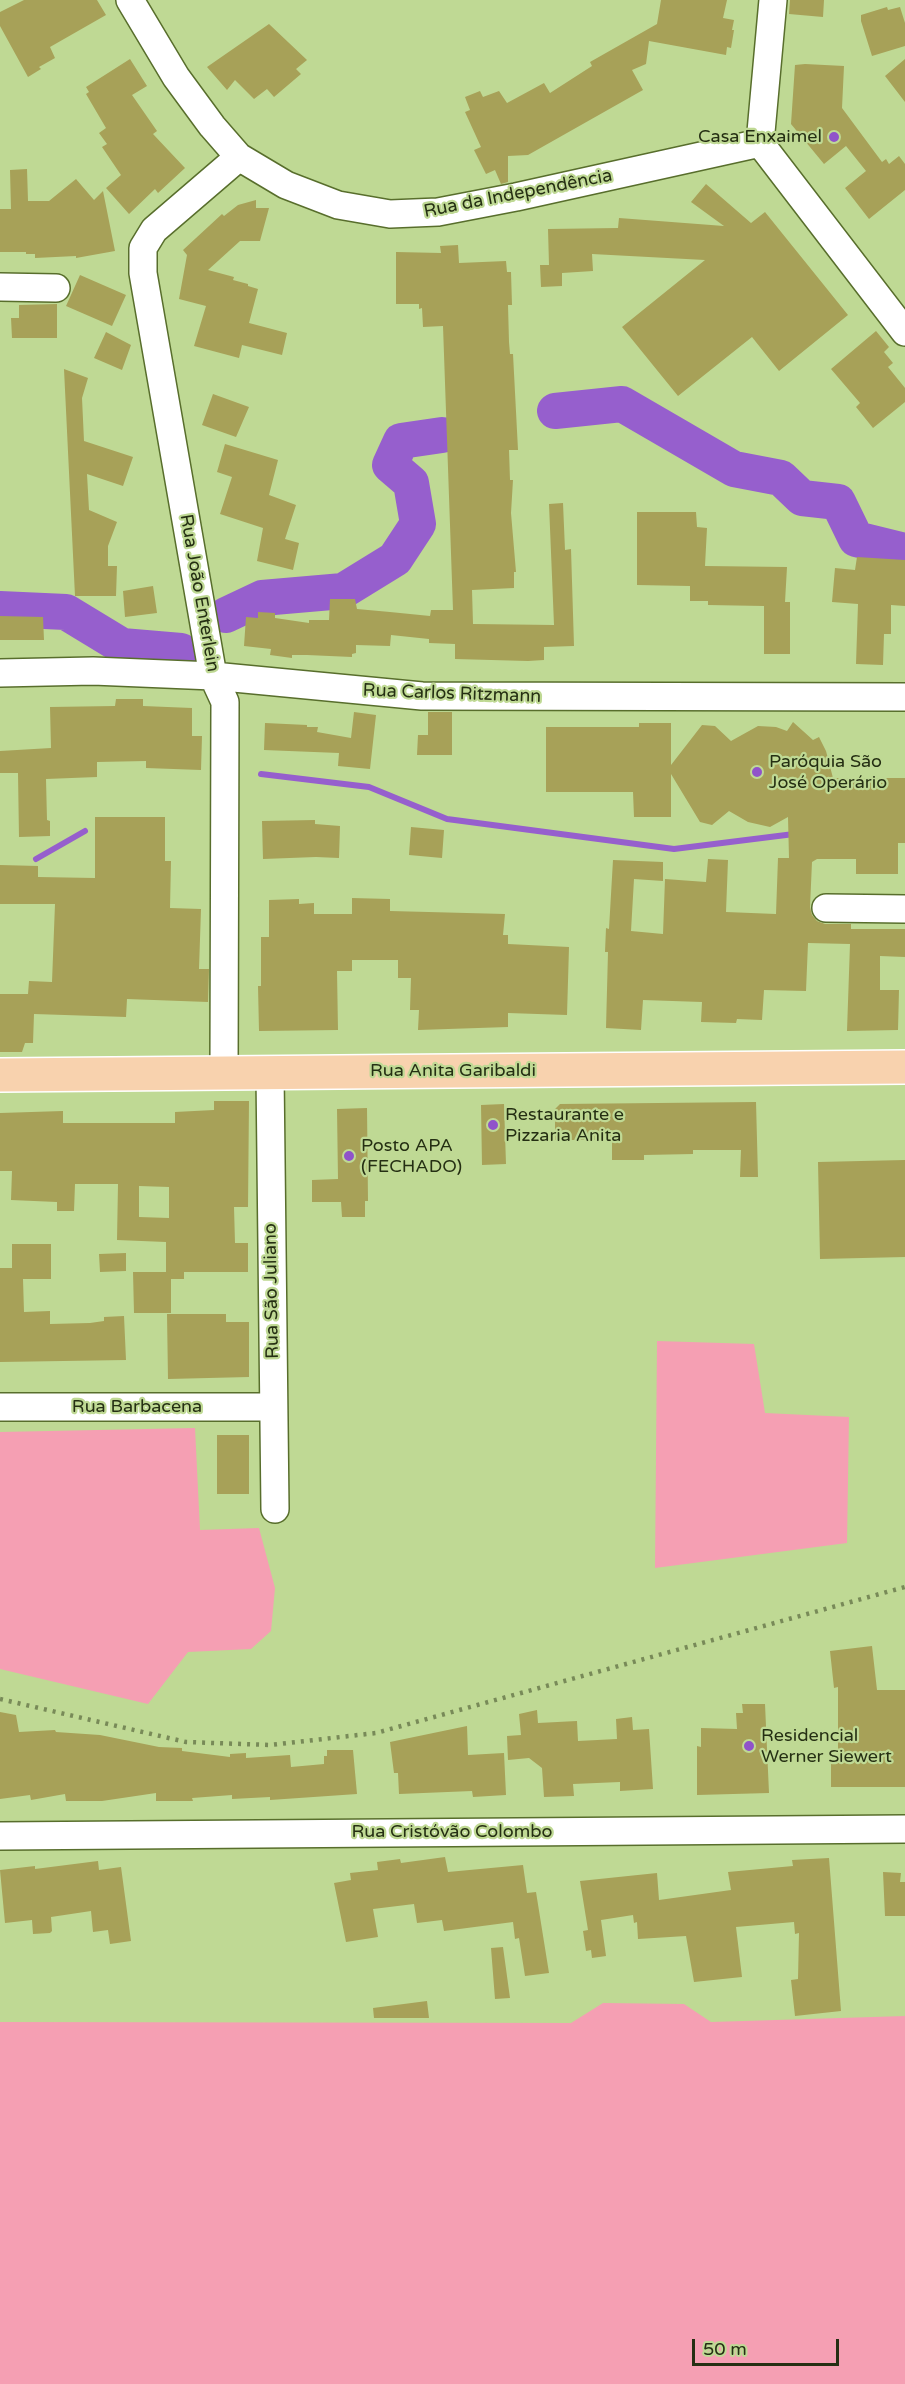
<!DOCTYPE html>
<html>
<head>
<meta charset="utf-8">
<style>
	body { margin:0 }
	#map { position:relative; width:905px; height:2384px; overflow:hidden; background:#bfd994; font-family:"Varela Round",sans-serif }
	canvas { display:block }
	.scale { position:absolute; left:692px; top:2339px; width:147px; height:27px; box-sizing:border-box; border:3px solid #252f13; border-top:0; padding-left:8px; font-size:18px; line-height:21px; white-space:nowrap; color:#252f13; -webkit-text-stroke:4px #bfd994; paint-order:stroke }
</style>
</head>
<body>
<div id="map">
<canvas width="905" height="2384"></canvas>
<div class="scale">50 m</div>
</div>
<script>
const context = document.querySelector('canvas').getContext('2d');
context.lineJoin = 'round';
function paint(path, color) {
  context.fillStyle = color;
  context.fill(path, 'evenodd');
}
function toPath(rows) {
  const path = new Path2D();
  for (const r of rows) {
    path.moveTo(r[0], r[1]);
    for (let i = 2; i < r.length; i += 2) path.lineTo(r[i], r[i + 1]);
  }
  return path;
}
function stroke(path, color, width, dash) {
  context.strokeStyle = color;
  context.lineWidth = width;
  context.lineCap = dash ? 'butt' : 'round';
  context.setLineDash(dash || []);
  context.stroke(path);
}
function label(font, color, halo, rows, align = 'center') {
  context.font = font + ' "Varela Round",sans-serif';
  context.lineWidth = 4.5;
  context.setLineDash([]);
  context.textBaseline = 'middle';
  context.strokeStyle = halo;
  context.fillStyle = color;
  for (const [text, x, y, turn = 0] of rows) {
    context.save();
    context.translate(x, y);
    context.rotate((+turn || 0) * Math.PI / 180);
    context.textAlign = isNaN(turn) ? turn : align;
    if (halo) context.strokeText(text, 0, 0);
    context.fillText(text, 0, 0);
    context.restore();
  }
}
const green = toPath([
	[657,1341,754,1344,765,1413,849,1417,847,1543,655,1568],
	[195,1428,200,1530,259,1528,275,1588,271,1631,251,1649,188,1652,148,1704,0,1669,0,1432],
	[603,2003,684,2004,711,2022,905,2016,905,2384,0,2384,0,2022,571,2023]
]);
const stream = toPath([
	[261,774,369,787,447,819,674,849,794,834],
	[36,859,85,831]
]);
const river = toPath([
	[555,411,622,404,734,469,781,478,802,498,838,502,856,539,905,551],
	[0,609,66,612,122,646,181,651],
	[226,615,262,598,343,591,395,559,418,524,411,483,390,465,401,441,442,435]
]);
const building = toPath([
	[24,0,97,0,106,15,50,47,55,58,39,67,41,69,28,77,0,26,0,12],
	[661,0,727,0,723,18,734,20,732,30,734,30,731,48,727,47,726,55,649,41,646,64,632,70,643,90,528,155,508,156,508,182,501,184,495,170,486,174,474,150,481,147,465,112,470,110,465,97,480,91,483,97,499,91,507,103,544,83,550,93,592,66,590,62,657,24],
	[790,0,824,0,823,17,789,14],
	[887,7,888,10,900,7,905,23,905,46,872,56,861,21,861,15],
	[269,24,307,60,296,69,301,74,274,97,267,89,254,99,235,80,227,90,207,67],
	[130,59,147,86,132,95,157,131,153,134,185,168,158,193,155,189,129,214,106,188,121,175,102,147,107,144,99,133,106,128,86,94,89,92,86,87],
	[905,59,905,102,885,76],
	[805,64,844,66,842,108,882,162,886,159,889,164,899,156,905,164,905,190,869,219,845,188,866,171,846,146,824,164,791,124,795,65],
	[27,169,28,201,49,201,76,179,94,200,103,191,115,251,76,258,76,256,35,258,35,254,26,254,26,252,0,252,0,209,11,209,10,170],
	[706,184,751,223,765,212,848,315,779,371,752,337,678,396,622,327,705,260,592,254,593,271,562,273,562,286,541,287,540,265,549,265,548,229,618,228,619,218,724,226,691,202],
	[256,200,256,208,269,208,260,241,240,241,208,270,234,277,233,280,248,284,248,286,258,289,249,323,287,333,282,355,242,345,239,358,194,346,206,306,179,299,187,255,183,250,222,214,224,216,238,205],
	[458,245,459,263,506,261,507,272,511,272,512,305,508,305,509,342,510,354,513,354,518,450,509,450,510,480,513,480,511,513,516,572,514,572,514,588,472,590,473,624,554,625,549,504,563,503,565,550,571,549,574,646,544,647,544,660,528,661,455,659,455,644,429,643,429,639,391,635,390,646,356,645,356,653,352,654,352,657,307,655,292,655,292,658,270,655,271,649,244,646,246,617,258,618,258,612,275,613,275,618,309,623,309,620,329,620,330,599,355,599,357,609,390,612,430,616,431,610,453,610,443,326,423,327,422,308,419,309,419,304,396,304,396,252,441,253,440,246],
	[80,275,126,295,112,326,66,306],
	[57,304,57,338,12,338,11,318,19,318,19,305],
	[876,331,889,347,884,352,893,363,888,367,905,388,905,402,873,428,856,407,860,403,831,369],
	[106,332,131,345,122,370,94,358],
	[64,369,88,378,82,398,84,441,133,457,123,486,87,474,89,510,117,522,108,546,108,566,117,566,116,596,75,596],
	[213,394,249,407,236,437,202,425],
	[225,444,278,460,269,495,296,505,285,539,299,543,293,570,257,561,263,528,220,514,232,477,217,472],
	[637,512,696,512,697,527,707,528,705,566,787,567,785,602,790,602,790,654,764,654,764,606,708,605,708,601,690,601,690,586,637,585],
	[857,557,905,560,905,606,891,605,891,634,884,634,883,665,856,664,858,604,832,602,835,568,855,570],
	[153,586,157,613,125,617,123,591],
	[0,616,43,617,44,640,0,640],
	[116,699,143,699,143,706,192,708,192,736,202,736,201,770,146,768,146,761,97,762,97,777,46,779,47,820,50,821,50,836,19,837,18,773,0,773,0,751,51,748,50,707,115,706],
	[354,712,376,715,370,769,338,766,339,753,264,750,265,723,307,725,307,727,318,727,317,732,351,738],
	[428,712,452,712,452,755,417,755,418,735,428,735],
	[793,722,813,740,819,737,826,751,833,778,905,778,905,843,898,843,898,874,856,874,856,859,817,859,812,862,810,907,812,915,817,921,825,924,851,924,851,929,905,929,905,957,880,956,880,990,899,990,898,1030,847,1031,850,944,808,943,806,991,764,990,762,1020,737,1019,736,1023,701,1022,702,1002,643,1000,641,1030,606,1028,608,952,605,952,606,928,609,929,613,860,663,862,663,881,634,879,631,931,663,934,665,879,706,882,708,859,728,860,726,912,776,914,778,858,789,858,788,817,770,827,748,822,729,811,712,825,700,822,671,774,671,817,634,817,633,792,546,792,546,727,639,727,639,723,671,723,671,765,702,725,715,726,731,741,758,726,776,727,787,731],
	[95,817,165,817,165,861,171,861,170,908,201,909,199,969,209,969,208,1002,127,999,126,1017,34,1014,33,1043,25,1043,22,1052,0,1052,0,994,28,994,29,981,52,982,55,904,0,904,0,865,38,866,38,877,95,878],
	[315,820,315,824,340,826,339,858,316,857,263,859,262,821],
	[411,827,444,830,442,858,409,855],
	[352,898,390,899,390,911,505,914,503,935,508,935,508,944,569,947,567,1015,508,1013,508,1027,418,1030,419,1010,410,1010,411,978,398,978,398,960,352,960,352,971,337,971,338,1030,259,1031,258,986,261,986,261,937,269,937,269,900,299,899,299,904,314,903,314,914,352,914],
	[214,1101,249,1101,248,1207,234,1207,235,1243,248,1243,248,1272,184,1272,184,1279,171,1279,171,1313,134,1313,133,1272,166,1272,166,1242,117,1240,118,1184,75,1184,74,1211,57,1211,57,1202,11,1200,12,1171,0,1171,0,1113,63,1111,63,1123,175,1123,175,1112,214,1110],
	[139,1186,169,1187,169,1218,139,1217],
	[756,1102,758,1177,740,1177,741,1150,693,1150,693,1154,644,1155,644,1160,612,1160,612,1140,555,1140,555,1109,560,1104],
	[504,1104,506,1164,482,1165,481,1105],
	[367,1108,368,1201,365,1201,365,1217,342,1217,341,1202,312,1202,312,1180,338,1179,337,1109],
	[905,1160,905,1257,820,1259,818,1162],
	[12,1244,51,1244,51,1279,23,1279,24,1312,50,1311,50,1324,90,1323,104,1321,104,1317,124,1316,126,1360,0,1362,0,1268,12,1268],
	[126,1253,126,1271,100,1272,99,1254],
	[167,1314,226,1314,226,1322,249,1322,249,1377,168,1379],
	[217,1435,249,1435,249,1494,217,1494],
	[872,1646,877,1690,905,1690,905,1787,831,1787,831,1759,838,1759,838,1687,834,1688,830,1651],
	[742,1704,765,1704,769,1793,697,1795,697,1746,701,1747,701,1728,737,1729,736,1713,743,1713],
	[537,1710,538,1723,577,1721,578,1741,617,1739,616,1719,632,1717,633,1730,649,1729,653,1789,620,1791,620,1782,573,1784,574,1796,544,1797,542,1768,529,1758,508,1760,507,1736,521,1735,519,1714],
	[0,1712,16,1715,19,1732,55,1730,56,1732,100,1735,159,1747,182,1748,182,1751,230,1757,230,1754,246,1753,246,1758,290,1755,291,1767,324,1764,324,1756,327,1756,327,1750,353,1750,357,1794,270,1800,270,1797,232,1799,232,1795,192,1798,193,1801,156,1801,156,1793,102,1801,66,1801,65,1794,31,1800,30,1795,0,1799],
	[467,1726,468,1755,504,1753,506,1795,473,1797,472,1791,399,1794,398,1773,394,1773,390,1742],
	[445,1857,448,1872,523,1865,527,1893,536,1892,549,1973,525,1976,519,1938,515,1939,513,1922,444,1931,442,1920,417,1923,414,1904,373,1909,378,1937,346,1942,334,1883,351,1880,350,1873,378,1870,377,1862,400,1859,401,1863],
	[829,1858,841,2011,795,2016,791,1980,798,1979,799,1933,795,1934,794,1922,736,1927,742,1977,694,1982,686,1936,638,1939,637,1922,634,1923,633,1915,601,1920,606,1956,592,1958,591,1950,586,1951,583,1931,588,1930,580,1881,657,1873,659,1900,731,1890,728,1872,793,1866,792,1860],
	[98,1861,99,1870,121,1867,131,1941,110,1944,108,1930,93,1932,91,1911,51,1917,52,1931,50,1933,33,1934,32,1920,5,1923,0,1870,35,1866,35,1869],
	[883,1872,901,1873,900,1882,905,1882,905,1916,885,1916],
	[503,1947,510,1998,495,1999,491,1948],
	[427,2001,429,2018,374,2018,373,2008]
]);
const minor = toPath([
	[130,0,176,77,212,126,239,157,286,185,338,205,390,214,438,212,516,197,760,143],
	[760,143,905,332],
	[760,143,773,0],
	[0,287,56,288],
	[0,673,93,671,213,676,422,696,905,697],
	[826,908,905,909],
	[224,1073,225,702,213,676,143,273,143,248,154,230,239,157],
	[270,1073,275,1509],
	[0,1407,273,1407],
	[0,1836,905,1829]
]);
const major = toPath([
	[0,1075,905,1067]
]);
const rail = toPath([
	[0,1699,186,1742,270,1745,376,1733,905,1587]
]);
const markers = [
	[834,137,6,"#9053ca"],
	[757,772,6,"#9053ca"],
	[493,1125,6,"#9053ca"],
	[349,1156,6,"#9053ca"],
	[749,1746,6,"#9053ca"]
];
const poiNames = [
	["Casa Enxaimel",822,137,"right"],
	["Paróquia São",769,762],
	["José Operário",769,783],
	["Restaurante e",505,1115],
	["Pizzaria Anita",505,1136],
	["Posto APA",361,1146],
	["(FECHADO)",361,1167],
	["Residencial",761,1736],
	["Werner Siewert",761,1757]
];
const streetNames = [
	["Rua da Independência",518,194,-11],
	["Rua João Enterlein",199,593,80],
	["Rua Carlos Ritzmann",452,694,2],
	["Rua Anita Garibaldi",453,1071],
	["Rua São Juliano",272,1291,-91],
	["Rua Barbacena",137,1407],
	["Rua Cristóvão Colombo",452,1832]
];
paint(green, '#f59fb3');
stroke(stream, '#965fcd', 6);
stroke(river, '#965fcd', 36);
paint(building, '#a7a158');
stroke(minor, '#586e2c', 30);
stroke(major, '#fff', 36);
stroke(minor, '#fff', 27);
stroke(major, '#f8d2ae', 33);
stroke(rail, '#788a58', 4.5, [3, 6]);
for (const [x, y, r, color] of markers) {
  const dot = new Path2D();
  dot.arc(x, y, r, 0, 2 * Math.PI);
  context.fillStyle = color;
  context.fill(dot);
  stroke(dot, '#bfd994', 2);
}
label('18px', '#252f13', '#bfd994', poiNames, 'left');
label('18px', '#252f13', '#bfd994', streetNames);
</script>
</body>
</html>
